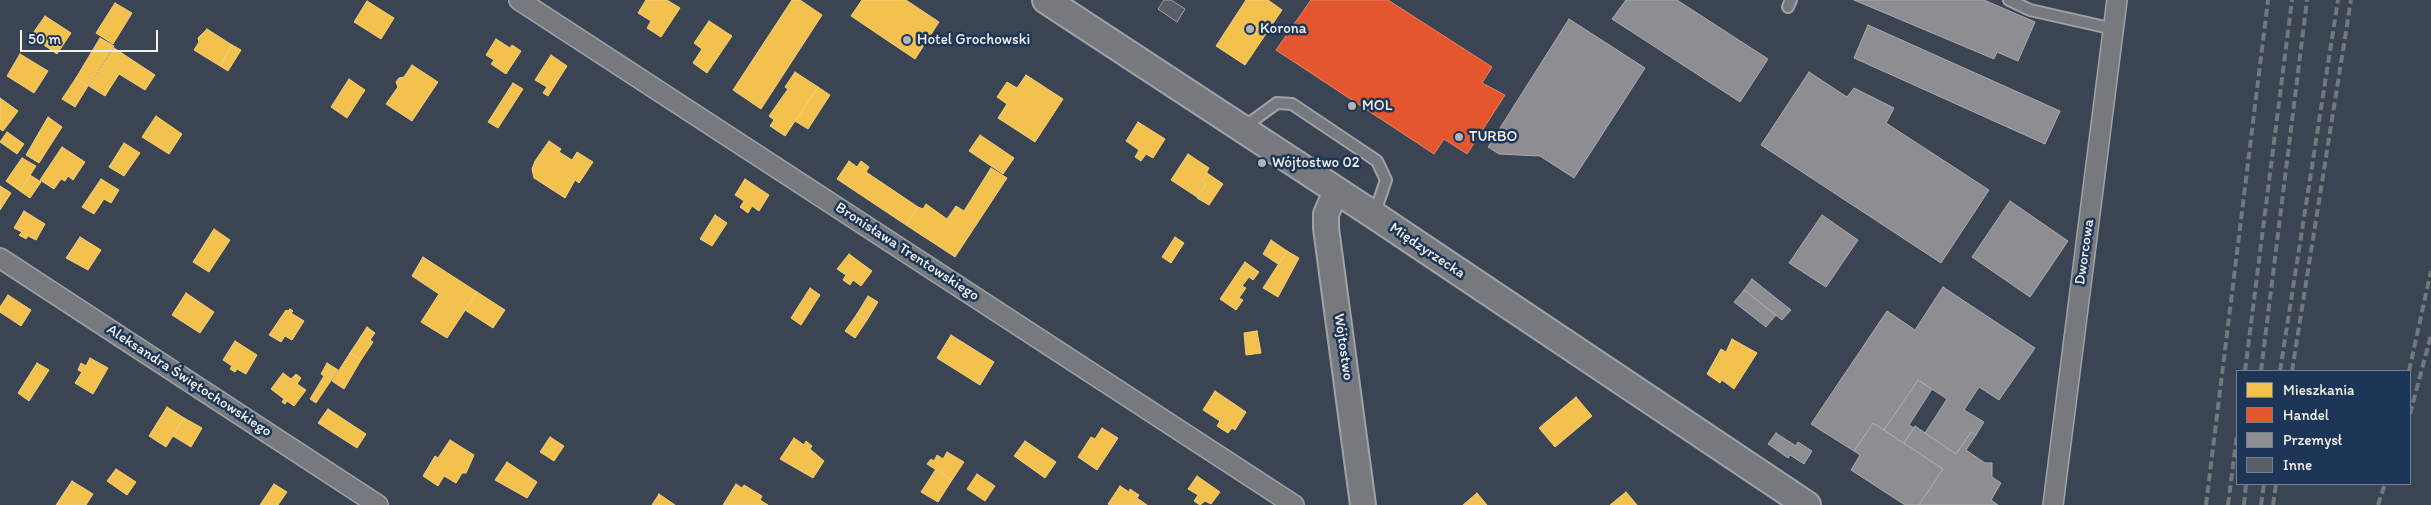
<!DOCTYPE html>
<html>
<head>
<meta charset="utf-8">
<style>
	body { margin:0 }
	#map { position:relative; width:2431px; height:505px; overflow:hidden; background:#3b4453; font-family:Itim,sans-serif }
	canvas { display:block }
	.legend { position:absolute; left:2236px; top:370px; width:175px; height:115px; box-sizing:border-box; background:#1d3557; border:1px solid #738091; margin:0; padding:6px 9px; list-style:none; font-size:15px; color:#f4f1e8 }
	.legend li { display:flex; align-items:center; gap:10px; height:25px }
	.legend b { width:25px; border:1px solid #738091 }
	.scale { position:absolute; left:20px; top:30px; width:138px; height:22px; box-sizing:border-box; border:2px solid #f4f1e8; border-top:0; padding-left:6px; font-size:15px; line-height:18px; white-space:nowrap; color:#f4f1e8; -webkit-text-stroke:4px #1d3557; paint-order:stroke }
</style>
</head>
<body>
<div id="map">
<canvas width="2431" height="505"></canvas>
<ul class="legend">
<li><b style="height:14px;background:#f2c14e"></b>Mieszkania</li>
<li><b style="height:14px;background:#e4572e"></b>Handel</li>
<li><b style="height:14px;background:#8d8d92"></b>Przemysł</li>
<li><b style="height:14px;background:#595d65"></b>Inne</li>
</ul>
<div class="scale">50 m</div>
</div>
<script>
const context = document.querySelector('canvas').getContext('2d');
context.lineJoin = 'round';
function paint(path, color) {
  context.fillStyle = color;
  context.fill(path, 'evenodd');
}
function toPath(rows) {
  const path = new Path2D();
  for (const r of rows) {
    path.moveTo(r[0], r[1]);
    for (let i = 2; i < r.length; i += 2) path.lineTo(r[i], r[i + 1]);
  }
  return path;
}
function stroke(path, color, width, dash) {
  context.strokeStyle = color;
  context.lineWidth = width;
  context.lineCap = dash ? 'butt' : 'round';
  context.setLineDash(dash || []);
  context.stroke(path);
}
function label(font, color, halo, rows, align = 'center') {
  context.font = font + ' Itim,sans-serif';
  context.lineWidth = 5;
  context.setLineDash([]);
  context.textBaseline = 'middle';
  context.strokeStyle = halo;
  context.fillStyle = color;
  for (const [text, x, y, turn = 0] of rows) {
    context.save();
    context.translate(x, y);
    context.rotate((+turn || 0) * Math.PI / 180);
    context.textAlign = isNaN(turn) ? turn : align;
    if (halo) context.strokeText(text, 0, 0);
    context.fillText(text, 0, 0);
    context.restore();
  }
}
const homes = toPath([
	[646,0,667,0,680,8,661,37,647,28,651,21,638,13,646,0],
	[792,0,800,0,822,15,761,109,733,90,792,0],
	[862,0,906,0,939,22,915,59,851,16,862,0],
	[1246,0,1268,0,1282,10,1245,65,1216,46,1246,0],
	[367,1,394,18,381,39,354,22,367,1],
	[115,3,132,13,113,44,96,33,115,3],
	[45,16,71,33,57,54,31,36,45,16],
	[709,21,732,36,707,73,693,63,702,49,694,43,709,21],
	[207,29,232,45,220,66,194,50,199,42,198,38,207,29],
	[100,38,114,46,88,86,76,78,100,38],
	[496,39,510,48,512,45,521,51,506,74,491,64,494,60,486,55,496,39],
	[232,45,241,50,228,71,220,66,232,45],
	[114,48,155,75,145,90,119,74,105,96,89,86,114,48],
	[20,54,48,71,34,93,7,76,20,54],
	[551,55,567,66,548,96,543,93,547,87,535,80,551,55],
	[412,65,438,82,412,121,386,104,398,87,396,82,399,78,404,77,412,65],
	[795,72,818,87,785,136,770,126,774,120,769,116,788,89,785,87,795,72],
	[1026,75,1063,99,1035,142,998,118,1007,104,997,97,1007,82,1017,88,1026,75],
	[76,78,88,86,75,107,62,99,76,78],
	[349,79,365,90,347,118,331,107,349,79],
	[513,83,523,89,498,128,488,122,513,83],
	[818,87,830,95,808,129,795,121,818,87],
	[0,98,18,111,3,131,0,129,0,98],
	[156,116,182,134,169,154,142,137,156,116],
	[48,117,62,127,39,163,26,155,48,117],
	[1138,122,1165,139,1153,158,1146,154,1141,161,1135,157,1139,150,1126,141,1138,122],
	[7,132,24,144,17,154,0,142,7,132],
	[980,135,1014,158,1003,174,969,151,980,135],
	[549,141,561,149,559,152,572,160,577,152,593,162,579,183,575,180,565,198,534,178,532,169,535,161,549,141],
	[124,143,140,153,124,176,109,167,124,143],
	[62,147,85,162,73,180,68,176,65,181,61,179,54,189,40,180,62,147],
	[1188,154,1209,168,1202,181,1206,184,1197,197,1171,180,1188,154],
	[22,158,36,166,20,191,6,181,22,158],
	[849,161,857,167,861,161,869,167,866,172,918,207,906,225,837,179,849,161],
	[991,168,1007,178,955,257,906,225,918,207,923,209,926,204,947,219,956,206,964,211,991,168],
	[1207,173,1223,184,1209,205,1197,198,1206,184,1202,181,1207,173],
	[30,175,41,182,30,198,20,191,30,175],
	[101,179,119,190,111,203,104,199,94,214,82,207,101,179],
	[745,179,769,195,759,211,752,206,748,213,740,207,744,201,735,195,745,179],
	[0,186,11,193,0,210,0,186],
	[24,211,45,224,36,240,28,236,26,239,19,235,22,232,14,228,24,211],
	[715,215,727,223,712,246,700,239,715,215],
	[214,229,230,240,209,272,193,262,214,229],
	[80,237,101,250,88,270,66,258,80,237],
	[1175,237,1184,243,1171,263,1162,257,1175,237],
	[1271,240,1287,251,1278,264,1263,254,1271,240],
	[1287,251,1299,258,1278,297,1263,288,1287,251],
	[849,254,872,271,861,286,853,280,850,285,843,280,846,275,837,269,849,254],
	[423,257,477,292,447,338,421,322,439,294,412,276,423,257],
	[1245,262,1259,272,1253,280,1249,277,1242,286,1246,288,1239,298,1243,300,1236,310,1220,299,1245,262],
	[810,288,820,295,801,325,791,318,810,288],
	[477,292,505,310,493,328,465,310,477,292],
	[186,293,214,312,200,333,172,315,186,293],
	[8,295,31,310,21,326,0,312,0,307,8,295],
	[868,296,878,302,867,320,857,314,868,296],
	[290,309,293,311,291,313,304,321,292,340,285,336,281,342,269,335,286,310,288,311,290,309],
	[857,314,867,320,855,338,845,331,857,314],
	[367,327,375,333,370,340,373,342,361,360,350,353,367,327],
	[1257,331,1261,353,1246,355,1244,333,1257,331],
	[951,335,994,362,980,385,937,358,951,335],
	[1732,339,1757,353,1734,389,1722,380,1720,383,1707,374,1721,349,1726,352,1732,339],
	[235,341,257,355,246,374,237,369,235,372,230,369,232,366,223,360,235,341],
	[350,353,361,360,344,389,332,381,350,353],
	[90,358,108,368,93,394,75,383,82,372,78,370,81,363,86,366,90,358],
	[37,363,49,370,29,401,18,393,37,363],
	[327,363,338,370,316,403,310,399,324,376,321,374,327,363],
	[283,373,291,379,296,374,301,378,297,384,306,390,294,406,287,401,285,404,282,402,284,399,271,389,283,373],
	[1215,391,1246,412,1235,430,1232,428,1228,433,1217,426,1220,421,1203,410,1215,391],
	[1576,397,1592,416,1555,447,1539,428,1576,397],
	[167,407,184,418,166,447,149,436,167,407],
	[328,409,366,434,357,448,318,423,328,409],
	[184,418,202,428,191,447,173,436,184,418],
	[1102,428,1118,438,1097,470,1078,457,1091,437,1095,439,1102,428],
	[550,437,564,446,554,461,540,452,550,437],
	[794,438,804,445,806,441,812,446,810,449,824,461,813,478,780,459,794,438],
	[450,440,474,455,466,473,462,473,456,483,444,476,438,486,423,476,435,456,438,458,450,440],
	[1025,441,1056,462,1045,478,1014,456,1025,441],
	[947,452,964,462,952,480,927,464,931,459,934,461,937,455,943,459,947,452],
	[507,462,537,482,527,498,495,480,507,462],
	[116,469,136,482,127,495,107,481,116,469],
	[936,469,952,480,938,502,921,492,936,469],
	[977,474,995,486,985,501,967,489,977,474],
	[1197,476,1220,492,1211,504,1205,501,1200,505,1194,501,1198,495,1188,489,1197,476],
	[72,481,93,494,86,505,56,505,72,481],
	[274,484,287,492,278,505,260,505,274,484],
	[736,484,742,488,744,485,762,496,760,500,768,505,723,505,736,484],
	[1120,486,1129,492,1130,489,1139,495,1137,498,1147,505,1110,505,1108,504,1120,486],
	[1626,492,1637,505,1610,505,1626,492],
	[1477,493,1487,505,1463,505,1477,493],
	[659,494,675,505,652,505,659,494]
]);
const shops = toPath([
	[1311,0,1388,0,1492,67,1482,83,1505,95,1467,154,1444,139,1434,154,1276,50,1311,0]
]);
const industry = toPath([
	[1626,0,1677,0,1768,59,1740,102,1612,19,1626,0],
	[1854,0,1984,0,2035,22,2018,61,1997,52,1994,59,1854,0],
	[1569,19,1645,68,1574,178,1540,156,1499,154,1488,147,1569,19],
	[1868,25,2060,111,2045,144,1854,58,1868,25],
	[1809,72,1847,97,1854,88,1894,108,1886,123,1989,190,1941,263,1761,145,1809,72],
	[2010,201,2068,241,2030,297,1972,257,2010,201],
	[1822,215,1858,240,1826,287,1789,263,1822,215],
	[1752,279,1791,310,1782,320,1744,290,1752,279],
	[1943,287,2035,348,1999,400,1979,387,1964,410,1984,422,1976,435,1971,432,1956,454,1925,433,1947,399,1918,380,1884,430,1873,423,1854,451,1811,424,1887,311,1915,330,1943,287],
	[1744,290,1776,315,1766,327,1734,302,1744,290],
	[1918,380,1932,389,1909,425,1914,428,1904,443,1884,430,1918,380],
	[1873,423,1943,469,1919,505,1905,505,1851,470,1860,455,1854,451,1873,423],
	[1915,426,1956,454,1971,432,1976,435,1966,450,1985,463,1992,463,1992,477,2001,483,1991,500,1998,505,1919,505,1943,469,1904,443,1915,426],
	[1776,433,1796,446,1798,442,1812,451,1804,464,1790,455,1788,458,1768,444,1776,433]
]);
const building = toPath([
	[1164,0,1171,0,1185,9,1177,22,1158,9,1164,0]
]);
const service = toPath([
	[2009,0,2030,10,2114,29],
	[1788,7,1791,0],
	[1244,127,1277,103,1292,104,1377,161,1386,180,1374,215]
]);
const minor = toPath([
	[519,0,1294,505],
	[0,258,378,505],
	[2053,505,2117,0]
]);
const tertiary = toPath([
	[1336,191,1326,214,1326,228,1363,505]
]);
const secondary = toPath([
	[1046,0,1374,215,1807,505]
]);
const rail = toPath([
	[2245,371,2292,0],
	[2261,371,2307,0],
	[2280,371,2338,0],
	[2292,371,2351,0],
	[2409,371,2431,271],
	[2410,414,2431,335],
	[2206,505,2268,0],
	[2228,505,2237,434],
	[2244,505,2246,484],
	[2261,505,2264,484],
	[2273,505,2276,484],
	[2378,505,2385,484]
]);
const markers = [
	[1250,29,5,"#b3b4b4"],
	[907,40,5,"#b3b4b4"],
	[1352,106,5,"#b3b4b4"],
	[1459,137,5,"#b3b4b4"],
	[1262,163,5,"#b3b4b4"]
];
const poiNames = [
	["Korona",1260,29],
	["Hotel Grochowski",917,40],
	["MOL",1362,106],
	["TURBO",1469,137],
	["Wójtostwo 02",1272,163]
];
const streetNames = [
	["Międzyrzecka",1427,251,34],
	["Bronisława Trentowskiego",907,252,33],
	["Dworcowa",2085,252,-82],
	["Wójtostwo",1343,347,82],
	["Aleksandra Świętochowskiego",189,381,33]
];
paint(homes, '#f2c14e');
stroke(homes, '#f3cf7c', 1);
paint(shops, '#e4572e');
stroke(shops, '#e98566', 1);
paint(industry, '#8d8d92');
stroke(industry, '#acabac', 1);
paint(building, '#595d65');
stroke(building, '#9fa2a7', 1);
stroke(service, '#9fa2a7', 14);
stroke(minor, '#9fa2a7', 22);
stroke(tertiary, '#9fa2a7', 28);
stroke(secondary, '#9fa2a7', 30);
stroke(service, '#767a7f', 10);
stroke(minor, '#767a7f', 19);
stroke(tertiary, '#767a7f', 24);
stroke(secondary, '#767a7f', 26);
stroke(rail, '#73787f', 4, [8, 4]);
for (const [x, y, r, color] of markers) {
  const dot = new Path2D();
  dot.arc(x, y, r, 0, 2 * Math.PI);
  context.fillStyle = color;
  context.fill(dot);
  stroke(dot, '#1d3557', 2);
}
label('15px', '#f4f1e8', '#1d3557', poiNames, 'left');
label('15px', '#f4f1e8', '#1d3557', streetNames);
</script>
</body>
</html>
